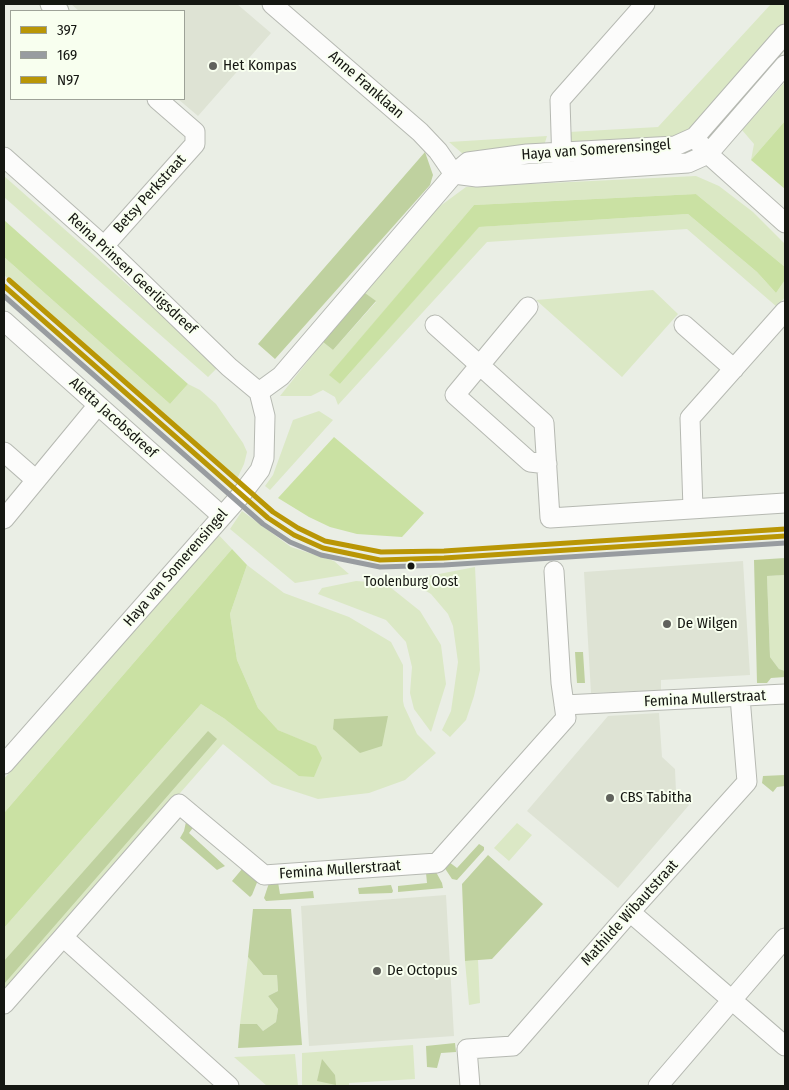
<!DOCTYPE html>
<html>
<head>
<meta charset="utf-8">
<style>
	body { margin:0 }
	#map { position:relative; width:789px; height:1090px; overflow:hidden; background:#eaeee5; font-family:"Fira Sans Condensed",sans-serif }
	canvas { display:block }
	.frame { position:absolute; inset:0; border:5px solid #151712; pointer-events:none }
	.legend { position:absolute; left:10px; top:10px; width:175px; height:90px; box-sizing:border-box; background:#f8ffef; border:1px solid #9da297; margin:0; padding:6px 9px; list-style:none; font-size:15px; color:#151712 }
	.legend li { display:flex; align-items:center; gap:10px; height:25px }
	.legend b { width:25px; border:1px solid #9da297 }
</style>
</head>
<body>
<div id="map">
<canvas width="789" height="1090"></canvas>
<div class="frame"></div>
<ul class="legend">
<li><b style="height:6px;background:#b99605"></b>397</li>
<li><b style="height:6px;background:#989ca0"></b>169</li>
<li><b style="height:6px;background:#b99605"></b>N97</li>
</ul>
</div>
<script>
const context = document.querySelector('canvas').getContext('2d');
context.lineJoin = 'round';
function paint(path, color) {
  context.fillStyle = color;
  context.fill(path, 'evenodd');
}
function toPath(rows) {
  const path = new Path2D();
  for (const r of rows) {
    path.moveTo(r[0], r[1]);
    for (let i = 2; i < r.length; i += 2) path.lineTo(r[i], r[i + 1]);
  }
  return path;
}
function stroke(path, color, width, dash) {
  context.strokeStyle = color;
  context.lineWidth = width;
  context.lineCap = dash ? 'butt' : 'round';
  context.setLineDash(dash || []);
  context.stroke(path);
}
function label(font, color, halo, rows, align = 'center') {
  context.font = font + ' "Fira Sans Condensed",sans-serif';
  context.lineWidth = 4;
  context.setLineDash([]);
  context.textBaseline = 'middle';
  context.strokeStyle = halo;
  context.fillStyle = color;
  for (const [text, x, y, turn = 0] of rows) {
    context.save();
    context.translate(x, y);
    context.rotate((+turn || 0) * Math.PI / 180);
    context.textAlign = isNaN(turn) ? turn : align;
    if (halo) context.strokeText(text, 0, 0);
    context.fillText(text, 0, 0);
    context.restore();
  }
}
const built = toPath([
	[71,4,237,4,271,33,198,116,178,99,184,99,184,11,79,11],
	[743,561,750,675,661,680,661,690,591,693,584,572],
	[659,713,662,757,675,769,676,792,689,805,618,888,527,811,608,716],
	[446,895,454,1036,309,1046,301,906]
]);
const green = toPath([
	[771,4,785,4,785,22,693,127,673,137,573,146,569,132,658,127],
	[785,82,785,121,751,160,754,144,742,130],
	[547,136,543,149,463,154,449,142],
	[4,176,188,338,219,366,208,377,4,197],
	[696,176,719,186,753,212,785,244,785,267,696,194,474,205,330,375,340,384,478,227,688,214,757,272,776,293,785,280,785,297,777,307,687,229,487,242,338,405,335,397,323,390,311,396,280,396,323,342,333,350,376,302,365,293,432,212,466,187],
	[4,257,170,404,188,384,200,390,216,404,243,443,247,452,244,464,237,479,4,275],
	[653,290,678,314,622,377,536,300],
	[319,411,333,420,270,490,265,486,273,475,293,420],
	[242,511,291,547,334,561,349,574,295,583,230,529],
	[214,530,232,549,4,813,4,779],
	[247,565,284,593,349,617,391,642,403,665,403,701,404,706,417,734,436,753,405,780,369,793,318,799,272,784,223,744,4,994,4,928,201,704,225,719,316,747,278,730,258,708,237,660,230,614],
	[475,567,480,670,474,696,466,720,450,737,442,730,451,711,458,662,453,626,448,614,431,594,421,588,407,586,403,581],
	[785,575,785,671,779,669,770,657,767,576],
	[356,581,385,583,420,611,441,645,446,684,431,732,414,709,410,693,412,667,406,642,386,620,318,594,322,588],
	[517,823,532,835,509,861,494,848],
	[248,957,263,975,277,975,278,991,268,996,278,1009,276,1022,263,1031,257,1024,240,1024],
	[478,960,480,1003,469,1005,465,961],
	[413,1045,415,1079,349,1083,349,1086,302,1086,302,1053],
	[295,1054,298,1086,267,1086,234,1057]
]);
const forest = toPath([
	[425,152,433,175,430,185,275,359,258,344],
	[365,293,376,301,333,350,323,342],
	[785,558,785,575,767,576,770,657,779,669,785,671,785,677,771,678,767,683,757,683,754,560],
	[575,652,583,652,585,683,577,683],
	[388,716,382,746,360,753,333,729,334,719],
	[208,731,217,739,4,984,4,961],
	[785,775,785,786,777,787,773,792,762,783,763,776],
	[186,822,195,825,189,833,225,866,217,870,180,838,184,831],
	[479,844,484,847,484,850,457,880,452,879,444,867,449,862,457,868],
	[488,855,543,904,492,959,465,961,462,884],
	[242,869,258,880,252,895,250,897,232,881],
	[436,872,442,883,443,888,398,892,398,886,427,883,426,873],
	[278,882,280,894,313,891,314,898,266,901,264,898,269,883],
	[391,885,393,891,392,893,359,894,358,888],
	[253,909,291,909,302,1045,238,1048,240,1024,257,1024,263,1031,276,1022,278,1009,268,996,278,991,277,975,263,975,248,957],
	[455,1043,456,1052,441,1053,437,1068,427,1067,426,1046],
	[322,1059,335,1075,336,1085,317,1081]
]);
const water = toPath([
	[785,121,785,189,751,160],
	[696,194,785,267,785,280,776,293,757,272,688,214,479,227,340,384,329,375,474,205],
	[4,220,188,384,170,404,4,257],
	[334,437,424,513,402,537,357,534,330,527,309,517,278,498],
	[232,549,247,565,230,614,237,660,258,708,278,730,316,746,322,758,314,777,299,776,225,719,201,704,4,928,4,813]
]);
const minor = toPath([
	[50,4,59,11],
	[272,4,420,132,438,151,454,174],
	[700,144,708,154,785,223],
	[4,157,104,246,229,367,259,392],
	[562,165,560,100,645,4],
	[454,174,477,177,688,163,708,154,785,65],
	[104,246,195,144,195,132,157,99],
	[528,307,455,395,530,462,547,464],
	[4,321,222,516],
	[435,325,544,423,550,518,785,503],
	[684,325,734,369],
	[4,452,36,480],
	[693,509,690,418,785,311],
	[4,519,98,405],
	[564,705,785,694],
	[4,764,241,495,260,470,264,458,265,416,259,392,281,376,454,174,468,162,527,154,675,146,695,137,785,34],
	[630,912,785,1046],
	[4,1004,63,937],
	[229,1086,63,937,179,804,264,875,437,863,566,718,561,683,554,571],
	[470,1086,467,1049,513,1046,630,912,747,782,740,697],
	[658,1086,785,938]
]);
const bus1 = toPath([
	[4,286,268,518,294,535,323,548,380,560,444,558,785,536]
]);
const bus2 = toPath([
	[4,296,263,524,290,542,321,555,380,567,444,565,785,543]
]);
const bus3 = toPath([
	[9,280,273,512,298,528,325,541,381,552,444,551,785,529]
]);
const markers = [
	[213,66,5,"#60625c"],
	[411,566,4.5,"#151712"],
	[667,624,5,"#60625c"],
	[610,798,5,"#60625c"],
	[377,971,5,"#60625c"]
];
const busNames = [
	["Toolenburg Oost",411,582]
];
const poiNames = [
	["Het Kompas",223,66],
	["De Wilgen",677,624],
	["CBS Tabitha",620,798],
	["De Octopus",387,971]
];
const streetNames = [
	["Anne Franklaan",366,85,41],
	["Haya van Somerensingel",596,150,-4],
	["Betsy Perkstraat",150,194,-48],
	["Reina Prinsen Geerligsdreef",132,274,43],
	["Aletta Jacobsdreef",113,418,42],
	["Haya van Somerensingel",176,568,-49],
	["Femina Mullerstraat",705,699,-3],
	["Femina Mullerstraat",340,870,-4],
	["Mathilde Wibautstraat",630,913,-48]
];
paint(built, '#dee3d4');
paint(green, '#dbe8c5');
paint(forest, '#bfd19f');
paint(water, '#cae1a3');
stroke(minor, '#b6b9b2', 21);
stroke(minor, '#fcfcfb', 19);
stroke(bus1, '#b99605', 5);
stroke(bus2, '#989ca0', 5);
stroke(bus3, '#b99605', 5);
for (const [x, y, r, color] of markers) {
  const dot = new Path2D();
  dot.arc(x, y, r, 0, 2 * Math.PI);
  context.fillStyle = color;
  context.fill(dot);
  stroke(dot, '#f8ffef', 2);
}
label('14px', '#151712', '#f8ffef', busNames);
label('15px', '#151712', '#f8ffef', poiNames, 'left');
label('15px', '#151712', '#f8ffef', streetNames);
</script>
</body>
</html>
